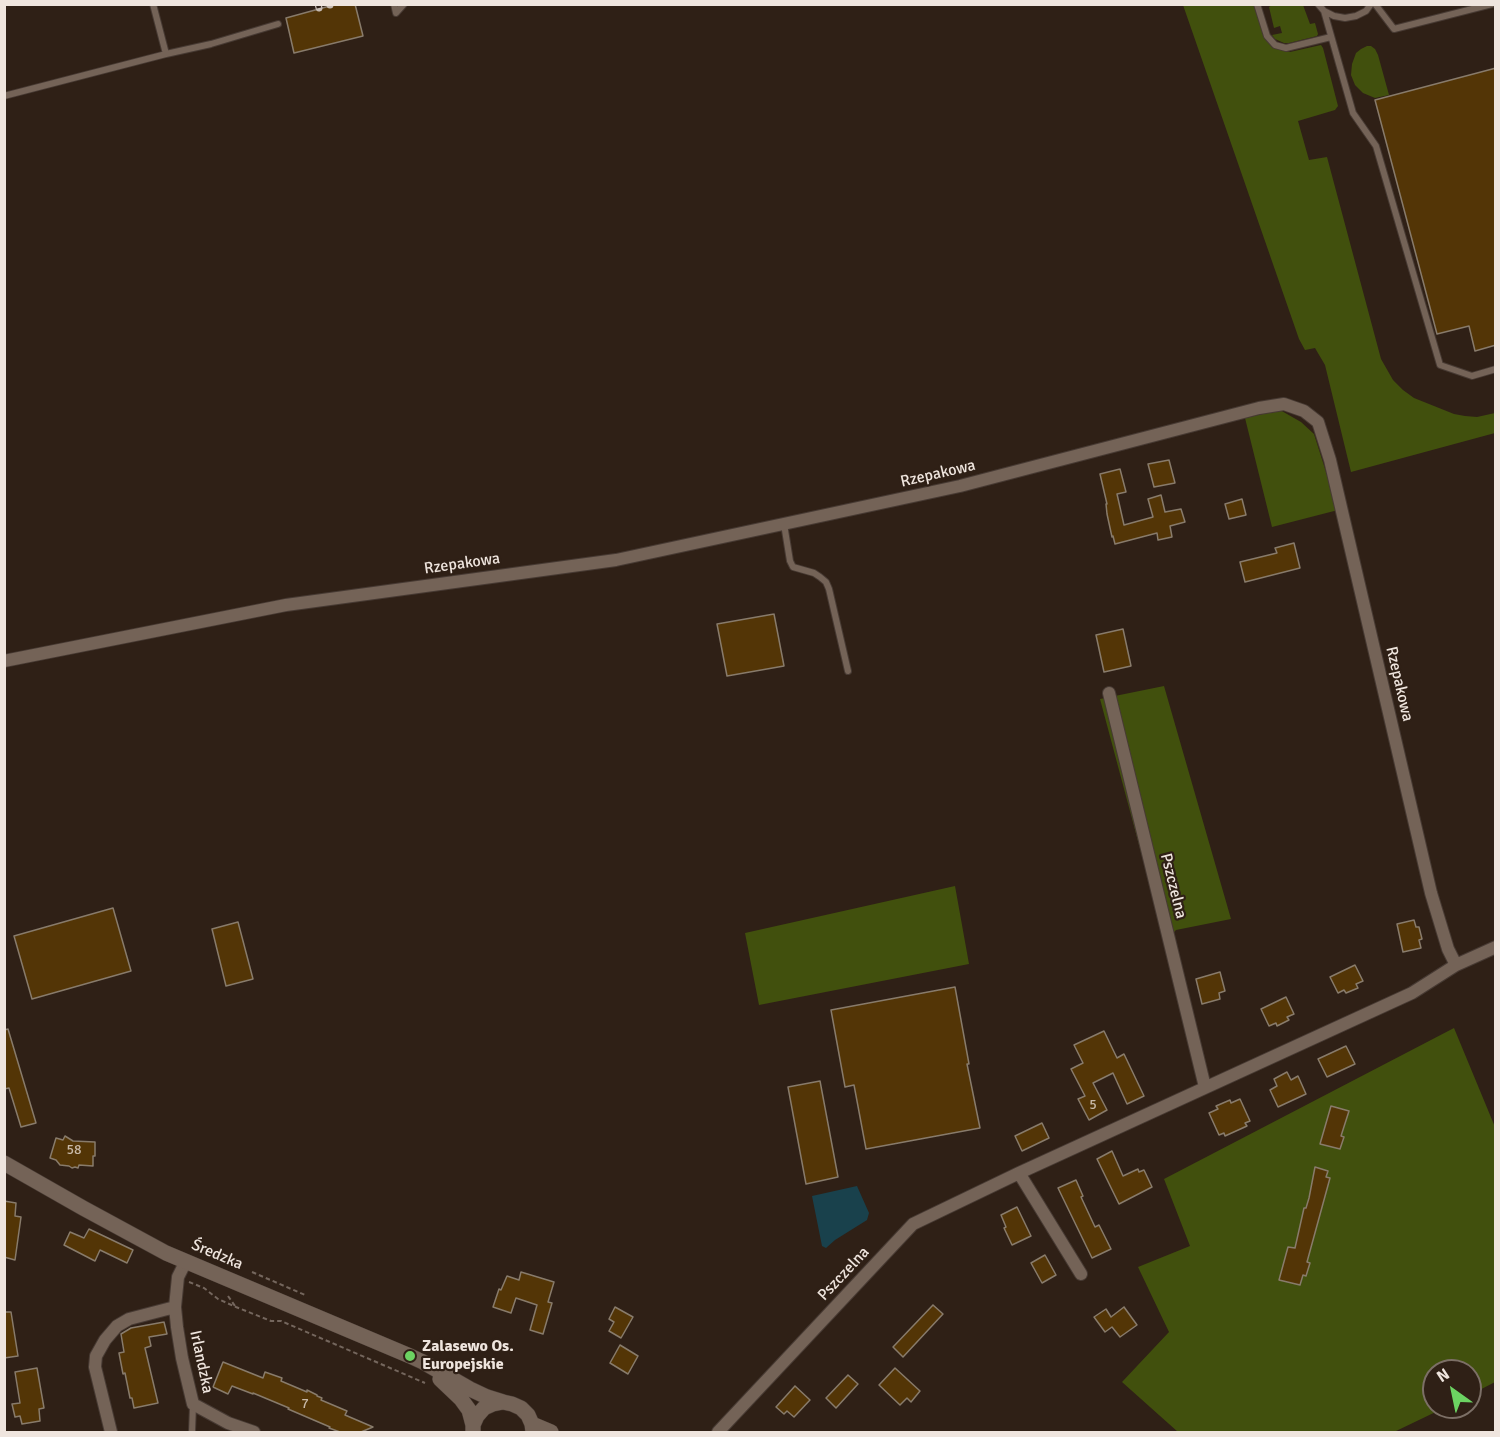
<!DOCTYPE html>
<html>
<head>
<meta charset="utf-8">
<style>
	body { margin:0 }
	#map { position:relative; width:1500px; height:1437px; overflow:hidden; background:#2f2016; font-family:Signika,sans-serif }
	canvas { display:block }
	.frame { position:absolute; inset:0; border:6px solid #efe5de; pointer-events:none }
	.north { position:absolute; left:1422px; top:1359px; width:60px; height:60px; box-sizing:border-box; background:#2f2016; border:2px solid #7c6f66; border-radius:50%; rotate:327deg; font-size:16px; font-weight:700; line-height:24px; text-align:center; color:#efe5de }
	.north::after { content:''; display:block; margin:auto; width:21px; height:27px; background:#6cd362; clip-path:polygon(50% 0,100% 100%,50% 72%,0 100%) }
</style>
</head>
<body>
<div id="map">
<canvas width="1500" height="1437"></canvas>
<div class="frame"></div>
<div class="north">N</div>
</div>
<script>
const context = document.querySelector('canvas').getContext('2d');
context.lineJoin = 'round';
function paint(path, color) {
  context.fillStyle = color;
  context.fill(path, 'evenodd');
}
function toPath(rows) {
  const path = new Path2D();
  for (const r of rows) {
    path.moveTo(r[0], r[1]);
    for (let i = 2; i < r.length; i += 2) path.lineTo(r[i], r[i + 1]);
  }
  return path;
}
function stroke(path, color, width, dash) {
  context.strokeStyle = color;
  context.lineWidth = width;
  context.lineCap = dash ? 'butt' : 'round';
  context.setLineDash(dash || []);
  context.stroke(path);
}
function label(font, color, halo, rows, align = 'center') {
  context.font = font + ' Signika,sans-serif';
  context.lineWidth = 4.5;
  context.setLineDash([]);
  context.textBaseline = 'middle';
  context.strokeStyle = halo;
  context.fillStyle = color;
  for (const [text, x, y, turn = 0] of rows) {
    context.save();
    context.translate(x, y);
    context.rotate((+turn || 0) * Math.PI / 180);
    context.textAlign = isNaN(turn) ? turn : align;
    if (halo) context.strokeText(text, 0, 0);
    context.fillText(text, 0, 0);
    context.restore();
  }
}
const green = toPath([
	[1183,5,1255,5,1264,37,1276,48,1290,52,1321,45,1323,48,1338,106,1335,110,1298,121,1309,160,1327,157,1381,359,1393,380,1403,390,1414,398,1454,414,1465,416,1477,417,1495,413,1495,433,1351,472,1325,365,1315,348,1305,350,1299,339],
	[1272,5,1303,5,1310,24,1315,23,1318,34,1317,36,1289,43,1284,43,1275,39,1272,35,1282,33,1280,26,1274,28,1269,7],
	[1367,46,1371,46,1375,49,1378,55,1389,95,1375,98,1363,93,1355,85,1351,75,1352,64,1356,53,1361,49],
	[1280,410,1301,422,1314,434,1338,510,1272,527,1245,418],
	[1164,686,1231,919,1176,930,1165,942,1100,699],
	[955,886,969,964,759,1005,745,933],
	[1454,1028,1495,1127,1495,1382,1470,1395,1470,1371,1434,1371,1434,1407,1446,1407,1394,1432,1178,1432,1122,1382,1169,1332,1138,1267,1190,1246,1164,1179]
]);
const water = toPath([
	[857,1186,869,1213,867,1220,835,1240,826,1248,822,1246,812,1196]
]);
const building = toPath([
	[337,4,355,4,363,36,294,53,286,18,337,4],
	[1496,68,1496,345,1475,351,1469,326,1437,334,1375,100,1496,68],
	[1169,460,1175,483,1154,487,1148,464,1169,460],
	[1120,469,1126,492,1117,494,1124,525,1153,517,1148,499,1161,495,1165,512,1181,509,1185,522,1170,526,1172,537,1158,540,1157,533,1115,544,1113,536,1112,537,1107,514,1106,504,1107,504,1100,474,1120,469],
	[1242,499,1246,515,1229,519,1225,504,1242,499],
	[1294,543,1300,568,1245,582,1240,562,1277,553,1275,548,1294,543],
	[774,614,784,666,727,676,717,624,774,614],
	[1123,629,1131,666,1104,672,1096,635,1123,629],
	[113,908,131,971,32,999,14,936,113,908],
	[1414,920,1416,927,1419,927,1422,939,1419,940,1421,948,1403,952,1397,924,1414,920],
	[238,922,253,979,226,986,212,929,238,922],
	[1355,965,1363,981,1356,984,1358,988,1346,993,1344,990,1338,993,1330,977,1355,965],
	[1220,972,1225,991,1219,993,1220,999,1202,1004,1196,979,1220,972],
	[955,987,969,1064,967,1064,980,1128,866,1149,854,1085,845,1087,831,1010,955,987],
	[1286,997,1294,1014,1287,1017,1289,1020,1277,1026,1276,1023,1269,1026,1261,1009,1286,997],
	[8,1029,36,1123,21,1127,9,1088,4,1089,4,1030,8,1029],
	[1104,1031,1117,1058,1124,1054,1144,1096,1127,1104,1113,1073,1093,1083,1107,1110,1089,1120,1078,1099,1085,1096,1071,1069,1083,1063,1074,1045,1104,1031],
	[1346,1046,1355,1064,1327,1077,1318,1059,1346,1046],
	[1287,1072,1291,1080,1298,1076,1306,1094,1278,1107,1270,1090,1277,1086,1274,1079,1287,1072],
	[820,1081,838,1177,806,1184,788,1087,820,1081],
	[1240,1099,1250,1121,1245,1123,1247,1126,1225,1136,1224,1133,1219,1135,1209,1113,1218,1109,1216,1106,1230,1100,1231,1103,1240,1099],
	[1331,1106,1349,1111,1341,1136,1344,1137,1340,1149,1320,1144,1331,1106],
	[1042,1123,1049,1138,1022,1151,1015,1136,1042,1123],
	[65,1136,73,1141,95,1142,95,1156,93,1156,93,1166,79,1165,78,1168,75,1167,72,1168,69,1166,60,1165,56,1160,50,1158,56,1138,63,1140,65,1136],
	[1112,1151,1123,1176,1138,1169,1139,1172,1144,1170,1152,1187,1119,1204,1097,1159,1112,1151],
	[1315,1167,1328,1171,1326,1177,1330,1178,1307,1262,1310,1263,1306,1276,1303,1275,1300,1285,1279,1280,1288,1247,1295,1248,1304,1208,1306,1208,1309,1198,1315,1167],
	[1076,1180,1083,1196,1081,1197,1095,1227,1099,1225,1111,1249,1092,1258,1058,1188,1076,1180],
	[4,1201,16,1203,15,1216,21,1217,15,1260,4,1257,4,1201],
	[1017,1207,1031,1236,1012,1245,1004,1228,1006,1227,1001,1215,1017,1207],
	[89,1229,133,1250,127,1263,100,1250,95,1261,64,1245,70,1232,84,1238,89,1229],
	[1045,1255,1056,1275,1042,1283,1031,1263,1045,1255],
	[521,1272,554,1282,548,1302,552,1303,543,1334,530,1330,537,1305,516,1298,511,1313,493,1307,499,1289,501,1290,507,1276,519,1280,521,1272],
	[933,1305,943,1314,903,1357,893,1347,933,1305],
	[615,1307,633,1317,621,1338,609,1331,614,1322,609,1319,615,1307],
	[1124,1307,1137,1325,1120,1337,1112,1327,1105,1332,1094,1317,1106,1309,1111,1317,1124,1307],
	[4,1312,11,1312,18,1356,4,1358,4,1312],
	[164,1322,167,1334,149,1337,151,1346,145,1348,158,1403,134,1408,132,1398,130,1398,125,1373,123,1374,119,1353,124,1352,121,1334,131,1328,164,1322],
	[620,1345,638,1356,628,1374,610,1363,620,1345],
	[223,1362,263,1378,265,1372,282,1378,281,1381,307,1392,307,1390,317,1395,317,1396,322,1398,321,1400,347,1411,345,1415,373,1427,361,1432,340,1432,329,1428,330,1427,288,1409,289,1408,253,1393,253,1394,232,1386,228,1394,213,1387,223,1362],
	[37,1368,44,1408,39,1409,40,1421,22,1424,20,1416,15,1417,12,1404,20,1403,15,1372,37,1368],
	[895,1368,920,1391,911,1402,907,1398,900,1405,879,1385,895,1368],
	[848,1375,858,1384,836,1408,826,1398,848,1375],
	[795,1386,810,1400,794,1417,787,1411,784,1414,776,1407,795,1386]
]);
const path = toPath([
	[252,1272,305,1295],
	[189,1282,204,1288,218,1299,236,1307,271,1321,281,1321,425,1383],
	[228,1296,235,1306]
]);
const service = toPath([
	[153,4,166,54],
	[394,4,396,13,404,4],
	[1257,4,1267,36,1275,45,1286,48,1331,37],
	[1318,4,1324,11,1334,16,1345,18,1356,16,1366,11,1371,4],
	[1375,4,1394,29,1492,4],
	[1324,11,1353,113,1376,146,1440,365,1472,376,1496,369],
	[4,96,166,54,211,44,278,24],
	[784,524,790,561,793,567,814,573,820,577,826,582,829,589,848,671],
	[192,1432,193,1405]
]);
const minor = toPath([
	[4,661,286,605,616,560,960,486,1259,408,1284,404,1304,411,1318,422,1330,460,1431,893,1448,949,1456,965],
	[1109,693,1205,1087],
	[1019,1173,1081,1274],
	[186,1261,178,1277,175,1307,177,1327,182,1358,193,1404,228,1423,254,1432],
	[111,1432,95,1367,96,1356,105,1340,117,1326,129,1319,175,1307],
	[718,1432,913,1224,1019,1173,1412,993,1456,965,1496,947]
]);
const tertiary = toPath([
	[4,1163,83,1208,166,1253,410,1356,423,1362,470,1389,487,1397,503,1402],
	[440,1379,461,1399,469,1410,473,1425],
	[532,1424,551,1432],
	[473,1432,473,1425,477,1416,484,1408,493,1404,503,1402,512,1404,521,1408,528,1415,532,1424,533,1432]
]);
const rail = toPath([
	[318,4,319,8],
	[330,4,330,5]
]);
const markers = [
	[410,1356,6,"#6cd362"]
];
const numberNames = [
	["5",1093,1105],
	["58",74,1150],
	["7",305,1404]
];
const streetNames = [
	["Rzepakowa",938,474,-13],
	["Rzepakowa",462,564,-8],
	["Rzepakowa",1399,684,77],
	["Pszczelna",1173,886,76],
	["Średzka",217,1255,23],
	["Pszczelna",844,1274,-47],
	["Irlandzka",201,1362,78]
];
const poiNames = [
	["Zalasewo Os.",422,1347],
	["Europejskie",422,1365]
];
paint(green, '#41500d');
paint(water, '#19414c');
paint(building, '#533506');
stroke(building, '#887b6b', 1.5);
stroke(service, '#473a33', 8);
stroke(minor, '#473a33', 14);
stroke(tertiary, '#473a33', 16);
stroke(path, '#74665d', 2, [4.5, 3]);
stroke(service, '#746357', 6);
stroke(minor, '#746357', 12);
stroke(tertiary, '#746357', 15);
stroke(rail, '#c6bbb3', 7);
stroke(rail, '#2f2016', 4.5, [14]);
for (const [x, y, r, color] of markers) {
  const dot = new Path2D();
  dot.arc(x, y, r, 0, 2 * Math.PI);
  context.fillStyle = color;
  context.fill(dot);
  stroke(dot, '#2f2016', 2);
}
label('14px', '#c8b9a8', null, numberNames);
label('16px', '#efe5de', '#2f2016', streetNames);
label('bold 16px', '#efe5de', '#2f2016', poiNames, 'left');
</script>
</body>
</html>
